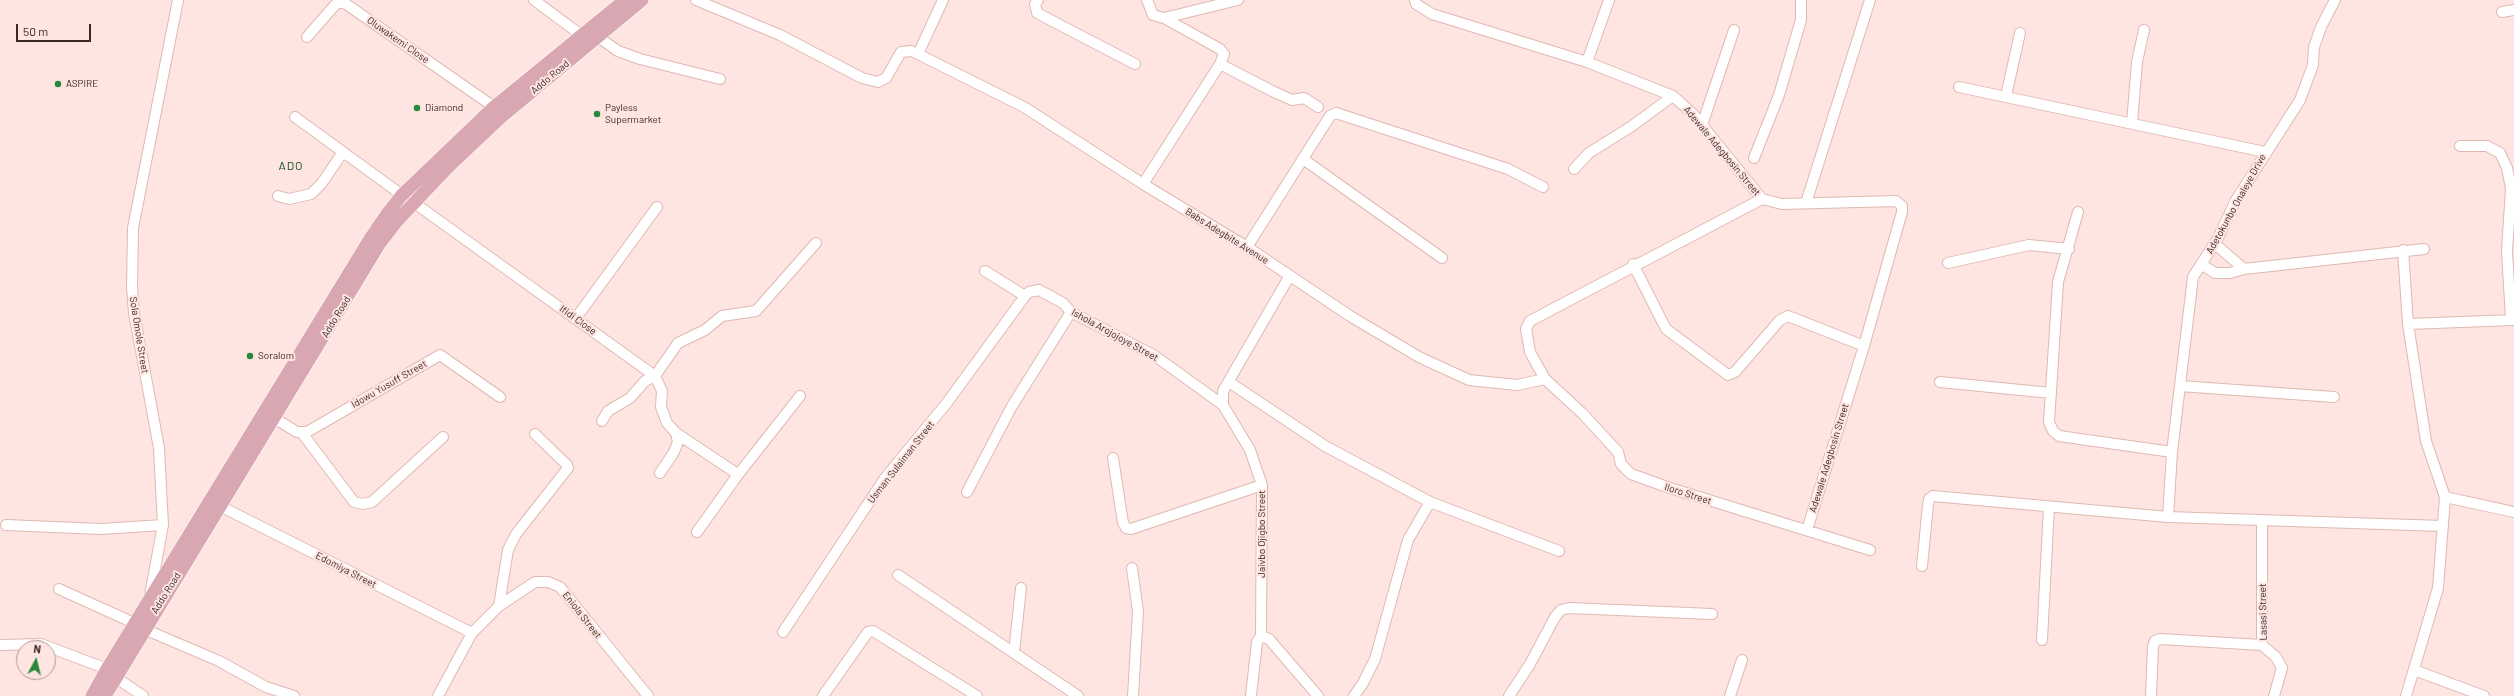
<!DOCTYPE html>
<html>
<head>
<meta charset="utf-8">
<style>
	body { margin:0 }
	#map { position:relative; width:2514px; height:696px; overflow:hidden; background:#ffe5e1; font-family:Barlow,sans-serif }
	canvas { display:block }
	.north { position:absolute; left:16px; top:640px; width:40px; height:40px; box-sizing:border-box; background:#ffe5e1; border:1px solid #b09a97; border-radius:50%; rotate:7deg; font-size:11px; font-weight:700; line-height:16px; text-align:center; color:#392a27 }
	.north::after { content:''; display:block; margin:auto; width:14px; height:18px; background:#26893d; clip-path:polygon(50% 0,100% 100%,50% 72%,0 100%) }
	.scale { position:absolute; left:16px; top:24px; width:75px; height:18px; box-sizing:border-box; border:2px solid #392a27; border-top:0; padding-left:5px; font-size:12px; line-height:14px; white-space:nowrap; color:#392a27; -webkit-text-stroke:3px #ffe5e1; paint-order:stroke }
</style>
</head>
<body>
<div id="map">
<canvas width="2514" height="696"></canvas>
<div class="north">N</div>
<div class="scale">50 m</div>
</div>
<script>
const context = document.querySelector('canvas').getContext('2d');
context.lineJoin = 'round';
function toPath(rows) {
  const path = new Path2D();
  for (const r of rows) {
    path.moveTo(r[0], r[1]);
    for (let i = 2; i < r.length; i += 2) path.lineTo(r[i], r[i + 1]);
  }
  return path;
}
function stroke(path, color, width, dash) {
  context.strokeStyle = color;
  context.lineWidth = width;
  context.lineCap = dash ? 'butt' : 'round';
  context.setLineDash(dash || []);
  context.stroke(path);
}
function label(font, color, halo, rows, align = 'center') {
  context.font = font + ' Barlow,sans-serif';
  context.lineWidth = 4;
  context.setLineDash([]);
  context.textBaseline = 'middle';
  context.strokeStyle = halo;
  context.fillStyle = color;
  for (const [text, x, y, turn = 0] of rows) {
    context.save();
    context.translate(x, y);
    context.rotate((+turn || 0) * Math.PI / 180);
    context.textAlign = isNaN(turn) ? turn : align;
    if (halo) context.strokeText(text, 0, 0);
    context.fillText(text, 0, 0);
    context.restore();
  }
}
const minor = toPath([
	[534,0,581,35],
	[696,0,780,35,862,78,878,82,886,78,901,52,911,51,918,54,943,0],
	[1038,0,1035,4,1037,13,1135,64],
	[1415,0,1416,4,1432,14,1587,62,1673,96,1693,114,1762,199,1782,204,1896,201,1902,206,1902,212,1864,346,1807,530],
	[2502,12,2514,10],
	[1164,18,1238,0],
	[307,37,335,5,340,2,346,4,494,107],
	[598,37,618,51,640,59,720,79],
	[918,54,1024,107,1143,184,1247,247,1350,316,1419,357,1469,380,1517,385,1545,379],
	[1587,62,1609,0],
	[1220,64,1272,91,1292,100,1304,98,1318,107],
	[1959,87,2265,152],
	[2006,96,2020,33],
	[295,117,402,195],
	[2132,123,2137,62,2144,30],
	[1702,125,1734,30],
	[2460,146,2487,146,2500,153,2507,168,2511,188,2507,251,2511,320],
	[1754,158,1779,95,1801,20,1801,0],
	[1303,159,1442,258],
	[1574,169,1589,153,1632,126,1673,96],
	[1143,184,1220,64,1224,54,1220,49,1164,18,1153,15,1147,0],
	[278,196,289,199,311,194,322,183,343,152],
	[1762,199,1530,321,1526,329,1530,352,1545,379,1583,414,1618,452,1621,464,1631,474,1670,488,1870,550],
	[413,202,655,376,662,391,661,407,667,423,676,433,678,442,674,452,660,473],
	[1806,203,1870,0],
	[2078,212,2058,282,2049,422,2053,431,2059,436,2172,452],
	[2215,244,2244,269],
	[1247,247,1330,116,1336,113,1508,169,1543,187],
	[2403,250,2408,324,2426,441,2445,497,2438,588,2406,696],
	[1948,263,2029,245,2069,249],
	[1633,264,1666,329,1728,375,1735,372,1780,320,1788,316,1864,346],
	[2201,264,2215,273,2230,273,2244,269,2424,249],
	[985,271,1025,296,1029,292,1039,290,1063,303,1071,312,1155,356,1223,405],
	[576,318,657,207],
	[2408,324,2514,320],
	[1229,382,1325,446,1430,502,1559,551],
	[1940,382,2051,393],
	[2180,386,2334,397],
	[274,418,297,432,307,432,440,355,500,397],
	[602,421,608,411,630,398,645,381,655,376,678,343,705,330,722,316,756,311,816,243],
	[302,433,354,502,363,504,372,502,443,437],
	[676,433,733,471,737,476,697,532],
	[1113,458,1123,523,1126,528,1131,529,1262,485],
	[737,476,800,396],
	[967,492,1012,406,1071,312],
	[2445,497,2514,512],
	[220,506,472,633],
	[2168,517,2172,452,2193,277,2218,238,2236,200,2300,100,2313,65,2314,47,2321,27,2335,0],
	[2262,521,2262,645],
	[6,525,101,529,163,525],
	[1922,566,1928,505,1929,499,1933,496,2168,517,2443,526],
	[1132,568,1138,612,1133,696],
	[898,575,1078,696],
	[59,589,134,623],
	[150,595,163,525,159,448,134,313,132,287,133,228,178,0],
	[499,606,535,582,548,582,560,587,648,696],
	[144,629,219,661,266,687,294,696],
	[783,632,885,478,946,404,1025,296],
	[1261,636,1269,639,1318,696],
	[2042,640,2049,507],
	[0,645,41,644,107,669],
	[1014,652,1021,588],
	[2414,670,2484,696],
	[115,677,143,696],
	[438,696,472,633,499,606,508,550,516,534,568,468,567,465,535,434],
	[823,696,868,632,873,631,977,696],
	[1251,696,1257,642,1261,636,1262,485,1250,450,1223,405,1223,391,1289,277],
	[1354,696,1363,683,1375,659,1408,540,1430,502],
	[1509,696,1530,664,1555,617,1561,610,1569,608,1712,614],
	[1730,696,1742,660],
	[2151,696,2153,646,2155,641,2160,639,2262,645,2276,657,2282,668,2274,696]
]);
const major = toPath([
	[92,696,107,669,370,239,387,214,402,195,494,107,625,0],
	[105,696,380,243,397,221,448,167,500,118,642,0]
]);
const markers = [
	[58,84,4,"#26893d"],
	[417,108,4,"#26893d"],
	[597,114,4,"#26893d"],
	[250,356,4,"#26893d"]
];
const streetNames = [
	["Oluwakemi Close",398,40,35],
	["Addo Road",550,77,-40],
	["Adewale Adegbosin Street",1722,151,50],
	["Adetokunbo Onaleye Drive",2236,204,-61],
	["Babs Adegbite Avenue",1227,236,32],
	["Addo Road",336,317,-59],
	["Ifidi Close",578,320,36],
	["Sola Omole Street",139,335,81],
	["Ishola Arojojoye Street",1115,335,29],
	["Idowu Yusuff Street",389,384,-30],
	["Adewale Adegbosin Street",1829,458,-73],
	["Usman Sulaiman Street",901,462,-52],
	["Iloro Street",1688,494,18],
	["Jaivbo Ojigbo Street",1262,534,-90],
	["Edomiya Street",346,570,27],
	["Addo Road",166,593,-58],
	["Lasasi Street",2263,612,-91],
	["Eniola Street",582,615,52]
];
const poiNames = [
	["ASPIRE",66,84],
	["Diamond",425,108],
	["Payless",605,108],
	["Supermarket",605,120],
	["Soralom",258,356]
];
const quarterNames = [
	["ADO",291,166]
];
stroke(minor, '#e0b8b1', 12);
stroke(major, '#fff', 14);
stroke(minor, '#fff', 10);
stroke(major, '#d9a7b1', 13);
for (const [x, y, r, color] of markers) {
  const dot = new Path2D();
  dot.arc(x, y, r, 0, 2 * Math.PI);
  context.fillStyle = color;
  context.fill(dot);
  stroke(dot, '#ffe5e1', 1.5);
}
label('10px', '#392a27', '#ffe5e1', streetNames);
label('10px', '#392a27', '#ffe5e1', poiNames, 'left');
context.letterSpacing = '1px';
label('12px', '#135222', '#ffe5e1', quarterNames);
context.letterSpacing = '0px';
</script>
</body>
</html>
